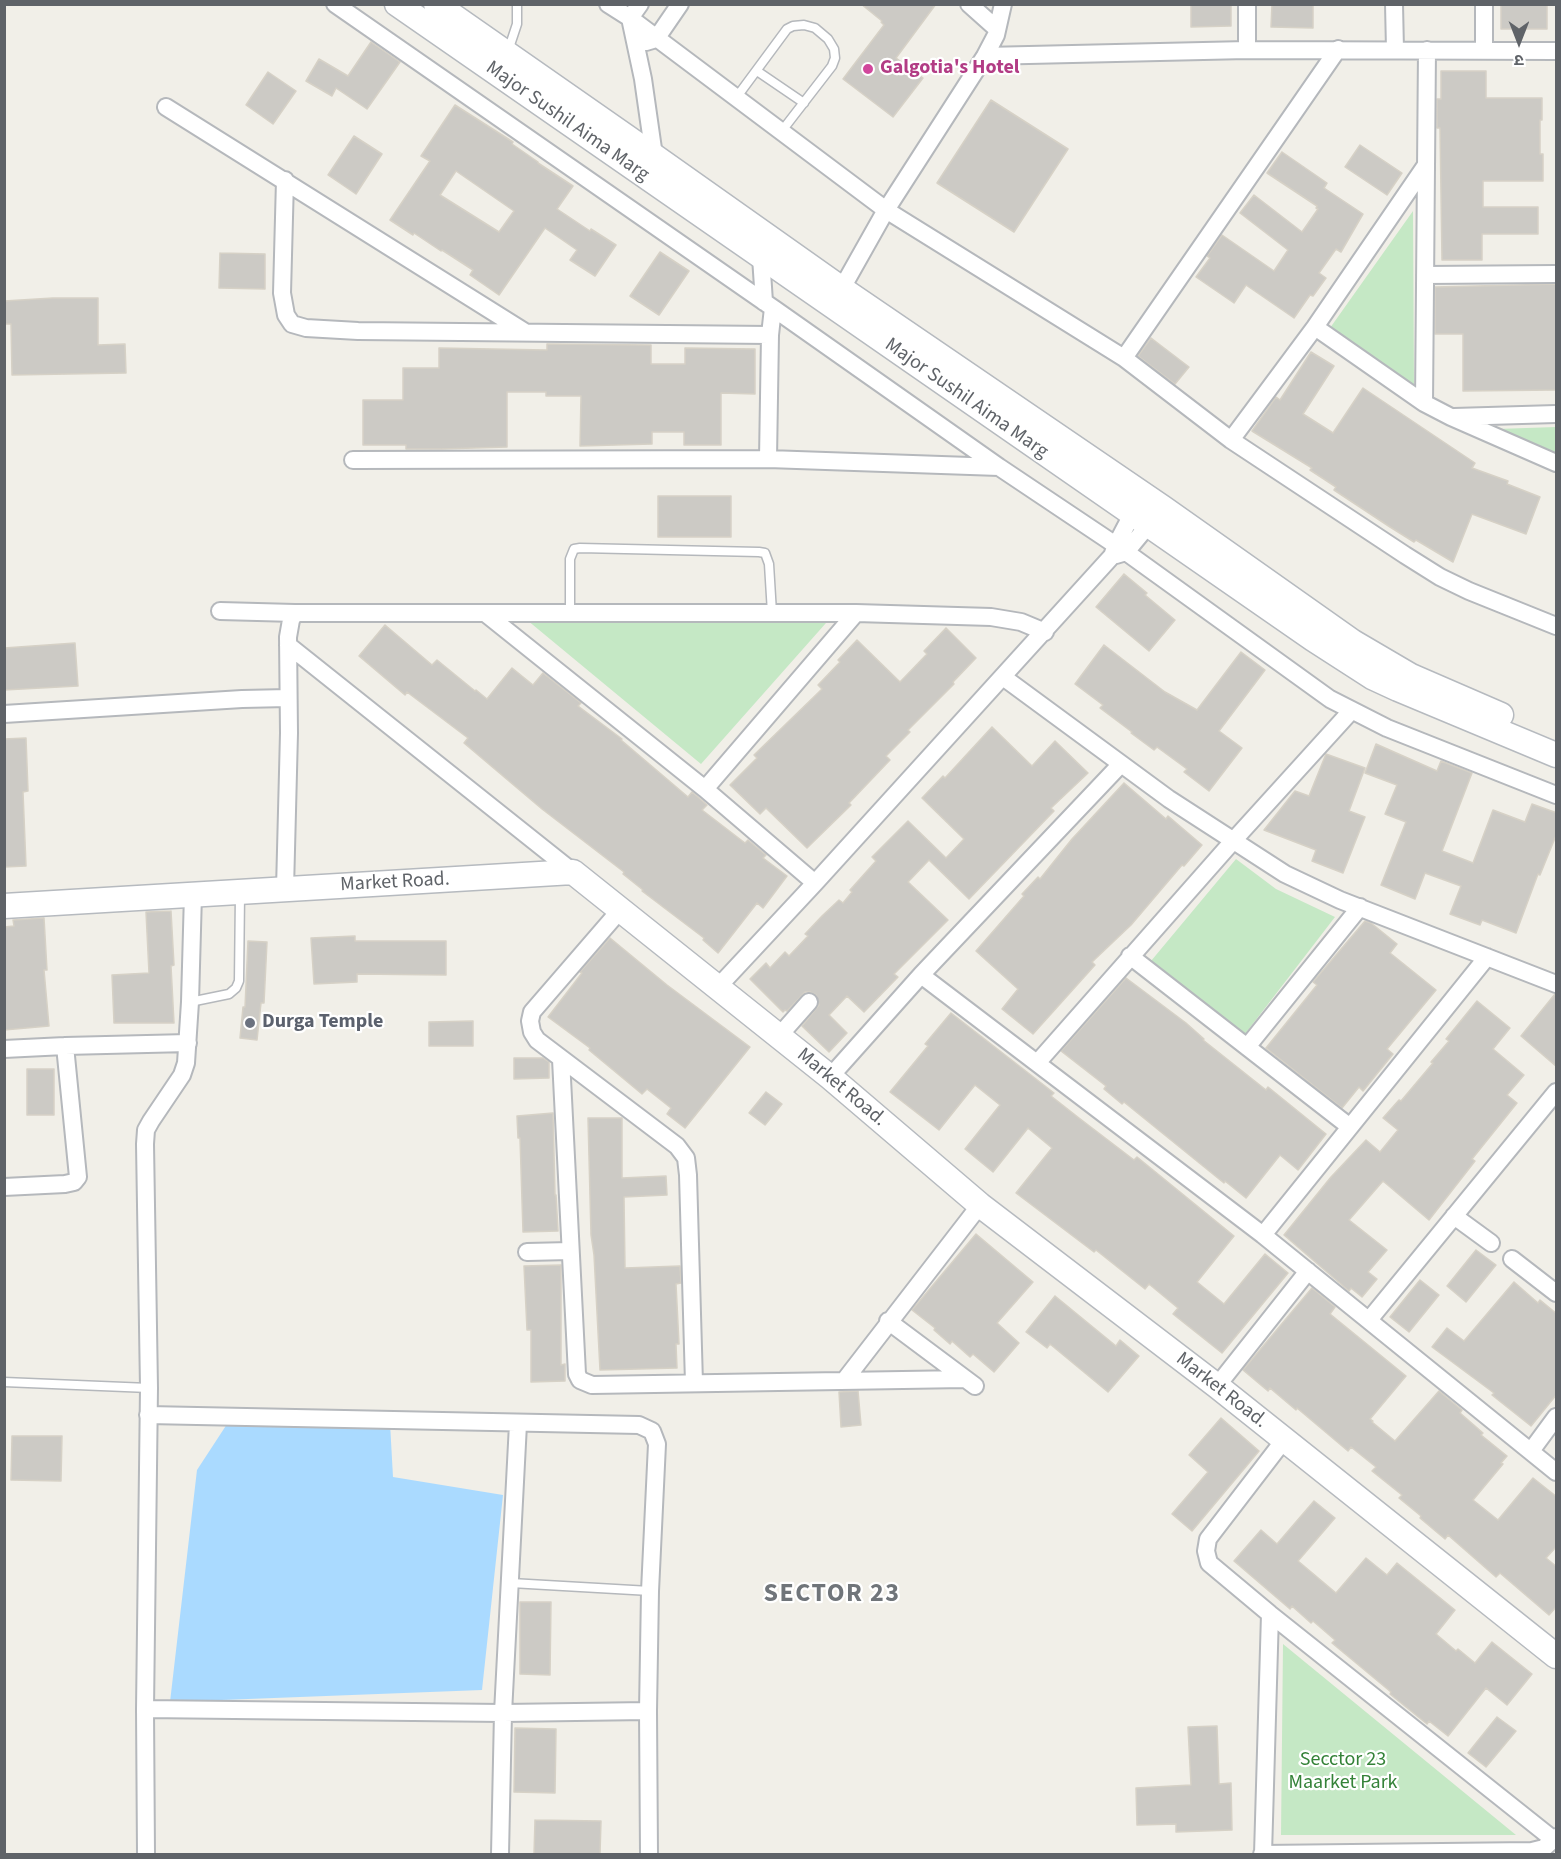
<!DOCTYPE html>
<html>
<head>
<meta charset="utf-8">
<style>
	body { margin:0 }
	#map { position:relative; width:1561px; height:1859px; overflow:hidden; background:#f1efe8; font-family:"Source Sans 3","Noto Sans Devanagari",sans-serif }
	canvas { display:block }
	.frame { position:absolute; inset:0; border:6px solid #5f6368; pointer-events:none }
	.north { position:absolute; left:1489px; top:12px; width:60px; height:60px; -webkit-text-stroke:4px #fff; paint-order:stroke; rotate:180deg; font-size:16px; font-weight:700; line-height:24px; text-align:center; color:#5f6368 }
	.north::after { content:''; display:block; margin:auto; width:21px; height:27px; background:#5f6368; clip-path:polygon(50% 0,100% 100%,50% 72%,0 100%) }
</style>
</head>
<body>
<div id="map">
<canvas width="1561" height="1859"></canvas>
<div class="frame"></div>
<div class="north">उ</div>
</div>
<script>
const context = document.querySelector('canvas').getContext('2d');
context.lineJoin = 'round';
function paint(path, color) {
  context.fillStyle = color;
  context.fill(path, 'evenodd');
}
function toPath(rows) {
  const path = new Path2D();
  for (const r of rows) {
    path.moveTo(r[0], r[1]);
    for (let i = 2; i < r.length; i += 2) path.lineTo(r[i], r[i + 1]);
  }
  return path;
}
function stroke(path, color, width, dash) {
  context.strokeStyle = color;
  context.lineWidth = width;
  context.lineCap = dash ? 'butt' : 'round';
  context.setLineDash(dash || []);
  context.stroke(path);
}
function label(font, color, halo, rows, align = 'center') {
  context.font = font + ' "Source Sans 3",sans-serif';
  context.lineWidth = 4.5;
  context.setLineDash([]);
  context.textBaseline = 'middle';
  context.strokeStyle = halo;
  context.fillStyle = color;
  for (const [text, x, y, turn = 0] of rows) {
    context.save();
    context.translate(x, y);
    context.rotate((+turn || 0) * Math.PI / 180);
    context.textAlign = isNaN(turn) ? turn : align;
    if (halo) context.strokeText(text, 0, 0);
    context.fillText(text, 0, 0);
    context.restore();
  }
}
const green = toPath([
	[1413,211,1414,387,1330,328],
	[1556,427,1556,454,1497,429],
	[527,620,826,623,701,764],
	[1236,859,1276,889,1335,917,1245,1034,1151,961],
	[1283,1644,1516,1835,1281,1835]
]);
const water = toPath([
	[229,1421,390,1423,393,1477,503,1495,482,1690,170,1702,197,1470]
]);
const building = toPath([
	[861,4,936,4,896,58,923,78,893,117,843,79,884,25,881,22,882,21,861,4],
	[1191,4,1231,4,1231,26,1191,27,1191,4],
	[1272,4,1313,4,1313,28,1271,27,1272,4],
	[1501,4,1547,4,1547,29,1501,29,1501,4],
	[371,42,400,62,367,109,336,88,332,96,306,81,319,59,348,76,371,42],
	[1441,71,1486,71,1486,98,1542,98,1542,120,1540,120,1540,154,1543,154,1543,181,1483,181,1483,207,1538,207,1538,234,1482,234,1482,260,1442,260,1440,128,1437,128,1437,99,1441,99,1441,71],
	[268,72,296,91,273,124,246,105,268,72],
	[991,100,1068,149,1014,232,937,183,991,100],
	[455,105,513,142,512,144,538,162,538,163,573,186,557,209,590,231,591,229,616,245,595,276,570,260,577,250,545,228,499,295,470,275,473,270,442,250,441,251,414,233,413,235,390,220,430,161,421,156,455,105],
	[456,171,514,211,499,232,440,195,456,171],
	[354,136,382,154,356,194,328,175,354,136],
	[1360,145,1402,173,1387,195,1345,167,1360,145],
	[1282,152,1327,183,1324,188,1363,214,1341,252,1336,249,1319,273,1326,278,1313,296,1310,295,1294,318,1246,285,1234,303,1196,277,1210,258,1207,256,1222,235,1274,271,1288,250,1240,213,1254,195,1302,232,1318,209,1316,208,1317,206,1267,173,1282,152],
	[660,252,689,271,659,315,630,296,660,252],
	[220,253,265,254,265,289,219,288,220,253],
	[1557,284,1557,390,1463,391,1463,334,1435,334,1435,287,1557,284],
	[53,298,98,298,98,345,125,344,126,373,12,375,11,324,4,324,4,301,53,298],
	[1151,338,1189,367,1175,384,1138,356,1151,338],
	[547,344,651,345,651,364,685,364,685,348,755,349,755,394,721,393,721,445,684,445,684,432,652,432,652,444,580,446,581,396,546,396,546,392,507,392,507,447,441,449,406,449,406,445,363,445,363,400,403,400,403,368,439,368,439,348,547,350,547,344],
	[1311,352,1334,366,1303,414,1333,433,1363,388,1475,463,1472,468,1508,481,1507,484,1540,497,1526,534,1472,514,1453,562,1416,540,1414,542,1390,527,1334,490,1336,487,1310,470,1312,468,1252,431,1276,397,1280,400,1311,352],
	[658,496,731,496,731,537,658,537,658,496],
	[1124,574,1147,593,1145,595,1175,620,1149,651,1096,607,1124,574],
	[385,625,432,665,437,660,475,691,476,690,487,699,512,668,533,685,543,673,581,703,578,706,622,739,621,740,688,797,692,792,698,797,707,805,702,810,745,843,748,840,766,855,763,858,787,876,763,908,757,903,718,953,703,940,704,938,642,891,643,890,623,874,624,872,542,809,464,743,468,738,407,692,405,695,359,656,385,625],
	[946,628,976,658,953,682,954,684,908,730,910,732,886,756,890,760,849,803,851,805,807,848,766,808,760,814,730,785,757,758,754,755,822,689,818,685,840,662,838,660,857,640,900,682,927,654,924,651,946,628],
	[75,643,78,686,4,690,4,648,75,643],
	[1104,645,1165,692,1197,710,1241,652,1265,670,1219,731,1242,748,1209,791,1184,772,1187,769,1157,747,1154,750,1131,733,1132,732,1100,708,1103,705,1075,684,1104,645],
	[992,727,1032,766,1055,741,1088,773,1051,808,1054,811,969,899,929,860,908,882,948,920,894,974,898,977,864,1012,847,996,829,1015,847,1033,829,1052,802,1026,819,1005,816,995,810,992,805,992,787,1011,785,1010,783,1012,750,979,766,963,770,968,785,952,789,956,808,936,805,934,822,916,839,900,843,903,852,892,850,890,876,861,872,857,908,821,946,858,964,839,922,798,943,776,945,778,992,727],
	[26,738,28,791,23,792,26,866,4,867,4,739,26,738],
	[1376,744,1437,771,1441,761,1472,773,1442,851,1473,863,1493,810,1525,822,1532,804,1557,813,1557,833,1540,875,1538,874,1516,933,1482,920,1480,925,1450,914,1461,886,1425,873,1415,899,1381,885,1406,822,1385,814,1397,785,1365,773,1376,744],
	[1326,754,1365,768,1349,811,1365,817,1343,873,1312,861,1316,850,1264,830,1295,791,1309,796,1326,754],
	[1124,783,1166,819,1168,816,1202,845,1184,866,1182,865,1131,925,1092,962,1095,965,1033,1034,1002,1009,1018,989,976,951,1024,896,1022,894,1038,877,1040,879,1072,839,1124,783],
	[171,911,174,965,171,966,174,1023,114,1023,112,975,149,973,146,912,171,911],
	[44,918,47,970,44,970,49,1026,4,1030,4,927,14,926,13,920,44,918],
	[1365,921,1371,923,1397,944,1390,953,1436,990,1387,1049,1393,1054,1363,1091,1359,1087,1342,1108,1266,1048,1317,985,1313,982,1365,921],
	[355,936,355,941,446,941,446,975,357,974,357,982,314,984,311,938,355,936],
	[610,938,667,985,750,1047,685,1128,667,1114,671,1108,647,1089,642,1094,589,1050,590,1048,548,1017,582,973,580,972,610,938],
	[248,941,267,942,264,1003,261,1003,257,1040,240,1038,243,1007,245,1007,248,941],
	[1126,978,1186,1023,1204,1039,1203,1040,1266,1090,1268,1087,1326,1134,1298,1170,1280,1155,1246,1198,1225,1181,1224,1183,1124,1102,1122,1104,1104,1089,1106,1086,1061,1051,1126,978],
	[1555,994,1557,994,1557,1067,1521,1036,1555,994],
	[1477,1001,1510,1028,1493,1049,1524,1075,1507,1095,1517,1103,1472,1159,1475,1161,1429,1220,1383,1181,1349,1220,1387,1250,1368,1272,1377,1279,1362,1297,1351,1288,1349,1291,1284,1235,1331,1177,1366,1140,1380,1152,1398,1130,1383,1118,1399,1100,1401,1101,1433,1063,1431,1062,1449,1041,1446,1039,1477,1001],
	[951,1013,1054,1093,1051,1096,1079,1118,1134,1160,1137,1157,1234,1236,1197,1282,1224,1304,1265,1254,1288,1273,1222,1353,1173,1314,1178,1308,1149,1284,1145,1289,1096,1250,1094,1252,1016,1193,1052,1148,1028,1128,993,1172,965,1149,1000,1105,975,1085,939,1130,890,1092,928,1046,925,1044,951,1013],
	[473,1021,473,1046,429,1046,429,1022,473,1021],
	[514,1058,543,1058,549,1062,549,1078,514,1079,514,1058],
	[27,1069,54,1069,54,1115,27,1115,27,1069],
	[766,1092,782,1104,765,1125,749,1113,766,1092],
	[553,1113,555,1195,556,1195,558,1231,523,1232,520,1138,518,1138,517,1116,553,1113],
	[588,1118,622,1118,622,1178,666,1176,667,1195,624,1197,625,1268,680,1266,681,1283,676,1284,679,1344,676,1344,677,1368,600,1370,594,1255,591,1235,588,1118],
	[976,1234,1033,1282,997,1323,1019,1343,994,1372,973,1354,970,1357,952,1341,950,1344,934,1330,935,1328,912,1310,976,1234],
	[1476,1250,1496,1265,1466,1302,1447,1286,1476,1250],
	[561,1265,561,1365,565,1364,565,1381,531,1382,531,1330,527,1330,524,1266,561,1265],
	[1420,1280,1439,1295,1409,1332,1390,1317,1420,1280],
	[1514,1282,1538,1303,1540,1300,1557,1314,1557,1394,1531,1426,1492,1395,1494,1393,1432,1347,1447,1328,1464,1341,1514,1282],
	[1312,1288,1335,1307,1330,1314,1406,1376,1370,1419,1373,1421,1372,1422,1395,1441,1439,1391,1462,1410,1460,1413,1483,1433,1481,1435,1507,1456,1501,1463,1503,1464,1473,1500,1498,1520,1533,1478,1557,1497,1557,1546,1546,1558,1557,1567,1557,1606,1549,1615,1500,1573,1496,1577,1448,1535,1445,1539,1420,1518,1421,1516,1399,1498,1402,1495,1372,1471,1376,1467,1351,1447,1348,1451,1297,1408,1296,1410,1270,1388,1268,1391,1243,1370,1312,1288],
	[1055,1296,1116,1346,1120,1340,1139,1356,1108,1392,1050,1344,1047,1348,1026,1332,1055,1296],
	[858,1391,861,1425,841,1427,839,1392,858,1391],
	[1221,1418,1259,1451,1192,1531,1172,1514,1208,1472,1189,1455,1221,1418],
	[12,1436,62,1436,61,1481,11,1480,12,1436],
	[1314,1501,1335,1518,1298,1561,1336,1593,1366,1558,1387,1575,1397,1563,1455,1610,1436,1634,1456,1651,1458,1649,1475,1663,1492,1642,1532,1674,1507,1705,1486,1688,1448,1736,1429,1721,1427,1724,1390,1694,1391,1692,1332,1643,1335,1640,1313,1621,1311,1623,1292,1606,1290,1609,1234,1561,1261,1530,1277,1544,1314,1501],
	[520,1602,551,1602,550,1675,520,1674,520,1602],
	[1497,1717,1516,1731,1486,1767,1468,1753,1497,1717],
	[1217,1726,1219,1784,1231,1783,1232,1830,1176,1832,1176,1824,1137,1825,1136,1788,1191,1785,1188,1727,1217,1726],
	[515,1728,556,1729,555,1793,514,1792,515,1728],
	[535,1820,601,1821,600,1854,534,1854,535,1820]
]);
const lane = toPath([
	[508,51,517,24,517,4],
	[757,71,804,103],
	[736,98,787,29,793,26,804,25,815,28,828,39,834,49,835,58,832,66,781,132],
	[570,613,570,559,574,549,580,548,759,552,765,553,769,564,772,613],
	[190,1002,229,994,236,988,239,981,240,894],
	[4,1382,149,1388],
	[511,1583,650,1591]
]);
const street = toPath([
	[335,4,773,308,770,335,768,459],
	[608,4,630,18,886,210,1124,358,1231,440,1405,555,1440,577,1469,591,1556,626],
	[640,4,630,18,643,79,654,156],
	[969,4,997,29],
	[1247,4,1247,50],
	[1394,4,1395,50],
	[646,42,656,39,680,4],
	[1484,51,1484,4],
	[985,56,1247,50,1556,51],
	[166,107,525,332],
	[285,180,282,293,286,315,292,324,306,328,358,331,770,335],
	[761,257,764,302],
	[1425,275,1556,274],
	[837,297,886,210,985,56,996,35,1003,4],
	[773,308,999,467,1126,552,1330,699,1387,728,1556,795],
	[1315,327,1424,403,1451,417,1556,463],
	[1124,358,1338,49],
	[1424,403,1427,50],
	[1454,417,1556,414],
	[1231,440,1315,327,1426,165],
	[353,460,768,459,999,467],
	[1116,555,1126,552,1155,517],
	[220,611,295,613,856,613,991,617,1021,622,1045,632],
	[485,613,705,789,815,883],
	[288,645,573,872],
	[1003,677,1169,799,1285,874,1340,900,1556,984],
	[4,714,242,699,288,698],
	[705,789,856,613],
	[285,889,289,733,288,637,291,620,295,613],
	[621,909,532,1012,530,1021,532,1032,537,1040,677,1146,686,1158,688,1175,694,1383],
	[1130,956,1350,1127],
	[921,975,1263,1235,1556,1472],
	[718,987,815,883,1112,556,1116,545,1137,505],
	[779,1036,809,1002],
	[1247,1047,1360,907],
	[4,1049,65,1046,188,1043],
	[561,1059,577,1374,580,1380,592,1385,965,1379],
	[1038,1062,1233,841,1352,710],
	[830,1077,921,975,1121,764],
	[4,1187,65,1184,74,1182,78,1177,65,1046],
	[1454,1216,1491,1243],
	[1263,1235,1487,957],
	[527,1252,570,1251],
	[1512,1259,1556,1293],
	[1369,1320,1556,1092],
	[888,1321,975,1386],
	[844,1381,980,1205],
	[1217,1386,1308,1271],
	[148,1415,639,1425,652,1431,657,1444,650,1591,648,1711,649,1854],
	[1284,1440,1208,1539,1206,1551,1209,1563,1270,1614,1554,1840],
	[1531,1451,1556,1417],
	[145,1709,503,1713,648,1711],
	[146,1854,145,1709,149,1388,145,1144,146,1130,151,1121,182,1075,186,1063,190,1002,193,894],
	[500,1854,503,1713,518,1424],
	[1262,1854,1532,1851,1544,1848,1556,1837],
	[1263,1854,1270,1614]
]);
const secondary = toPath([
	[397,4,1313,639,1372,677,1398,689,1556,755],
	[436,4,654,156,842,289,1163,508,1353,642,1411,676,1501,715],
	[4,906,573,872,830,1077,980,1205,1217,1386,1556,1656]
]);
const markers = [
	[868,69,6,"#d1479c"],
	[250,1023,6,"#6b7280"]
];
const hotelNames = [
	["Galgotia's Hotel",880,69]
];
const streetNames = [
	["Major Sushil Aima Marg",567,122,35],
	["Major Sushil Aima Marg",966,399,35],
	["Market Road.",395,883,-3],
	["Market Road.",841,1088,40],
	["Market Road.",1221,1391,38]
];
const worshipNames = [
	["Durga Temple",262,1023]
];
const parkNames = [
	["Secctor 23",1343,1761],
	["Maarket Park",1343,1784]
];
const districtNames = [
	["SECTOR 23",832,1595]
];
paint(green, '#c5e8c5');
paint(water, '#aadaff');
paint(building, '#cccac5');
stroke(building, '#d6d1c6', 1.5);
stroke(lane, '#b5b8bc', 11);
stroke(street, '#b5b8bc', 20);
stroke(secondary, '#b6babf', 27);
stroke(lane, '#fff', 8);
stroke(street, '#fff', 16);
stroke(secondary, '#fff', 24);
for (const [x, y, r, color] of markers) {
  const dot = new Path2D();
  dot.arc(x, y, r, 0, 2 * Math.PI);
  context.fillStyle = color;
  context.fill(dot);
  stroke(dot, '#fff', 2);
}
label('bold 20px', '#b23c85', '#fff', hotelNames, 'left');
label('20px', '#5f6368', '#fff', streetNames);
label('bold 20px', '#5b616d', '#fff', worshipNames, 'left');
label('20px', '#348238', '#fff', parkNames);
context.letterSpacing = '1.5px';
label('bold 26px', '#70757a', '#fff', districtNames);
context.letterSpacing = '0px';
</script>
</body>
</html>
